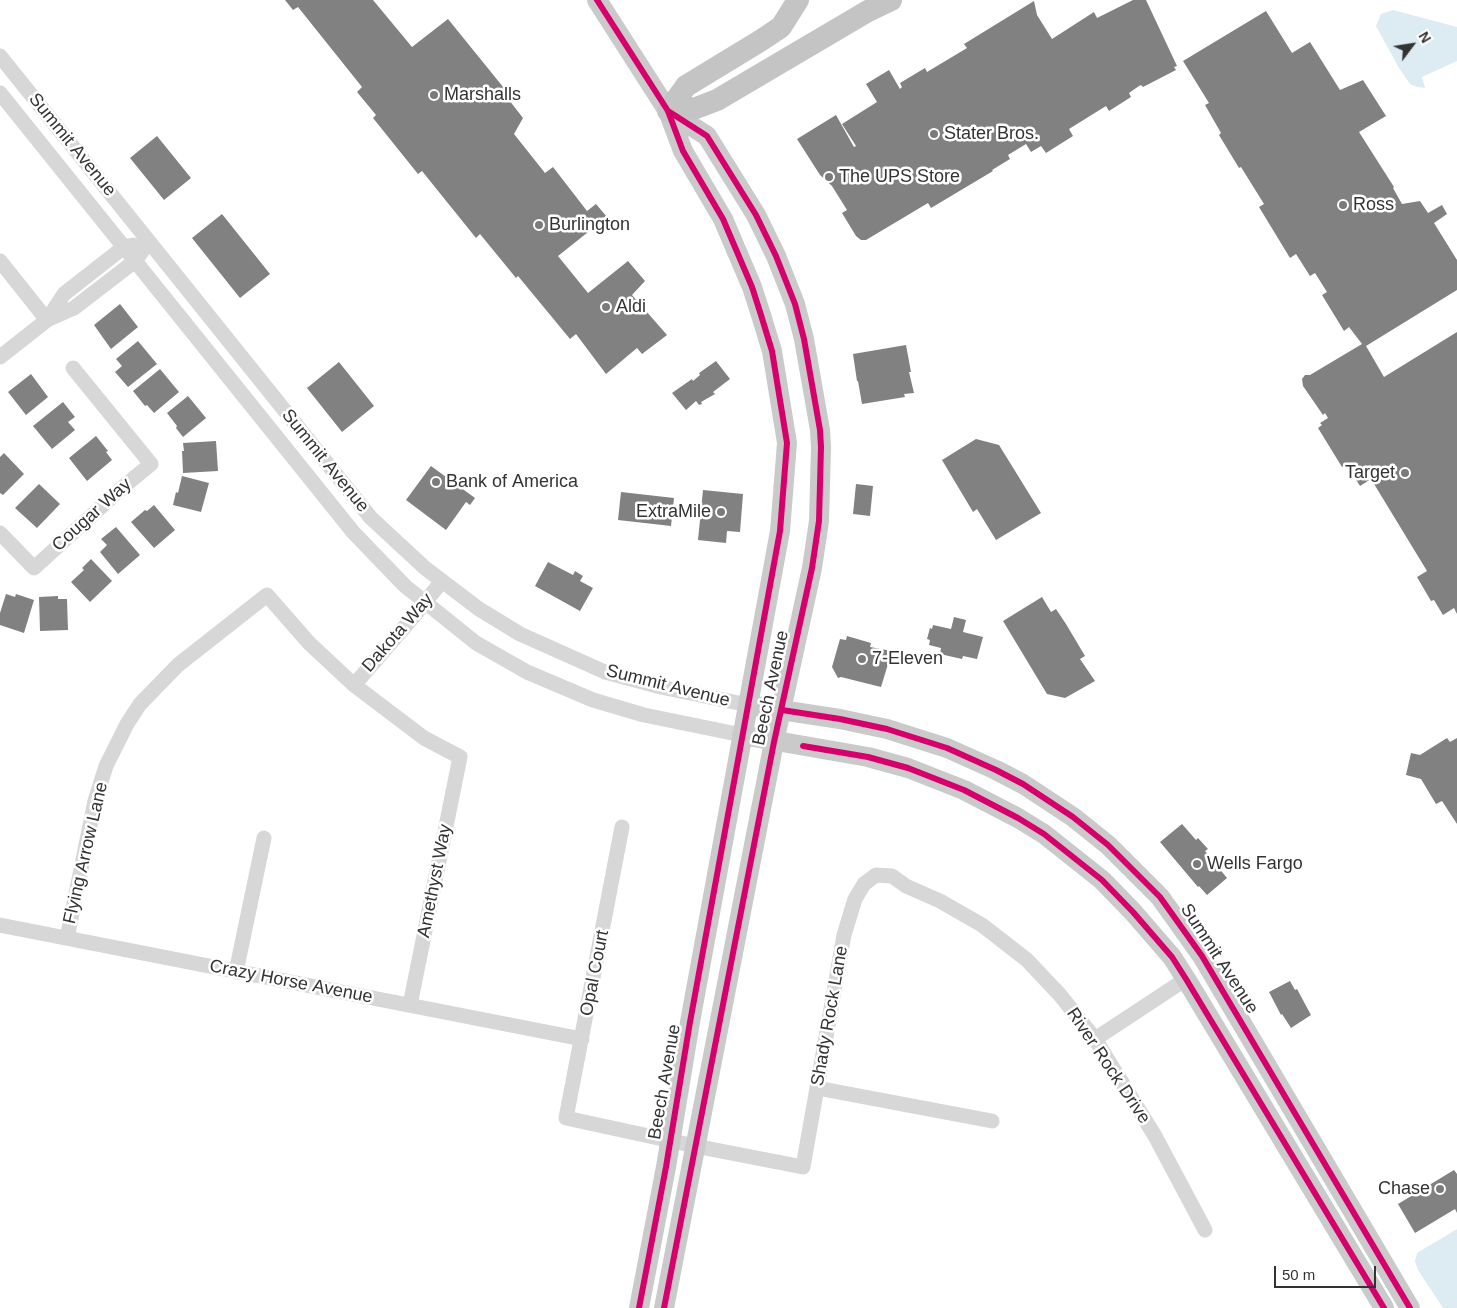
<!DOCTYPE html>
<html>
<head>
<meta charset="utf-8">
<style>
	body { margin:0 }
	#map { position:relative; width:1457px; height:1308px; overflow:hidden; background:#fff; font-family:Arial,sans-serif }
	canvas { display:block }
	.north { position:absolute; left:1387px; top:20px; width:50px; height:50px; -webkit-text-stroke:4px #fff; paint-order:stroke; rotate:59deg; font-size:14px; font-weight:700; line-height:20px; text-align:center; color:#333 }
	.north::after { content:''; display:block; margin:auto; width:18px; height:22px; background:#333; clip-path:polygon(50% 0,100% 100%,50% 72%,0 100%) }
	.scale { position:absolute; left:1274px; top:1266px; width:102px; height:22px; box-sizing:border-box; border:2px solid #333; border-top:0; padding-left:6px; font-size:15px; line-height:18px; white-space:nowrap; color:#333; -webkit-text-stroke:4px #fff; paint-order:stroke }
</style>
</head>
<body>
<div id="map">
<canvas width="1457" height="1308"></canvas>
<div class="north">N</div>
<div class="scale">50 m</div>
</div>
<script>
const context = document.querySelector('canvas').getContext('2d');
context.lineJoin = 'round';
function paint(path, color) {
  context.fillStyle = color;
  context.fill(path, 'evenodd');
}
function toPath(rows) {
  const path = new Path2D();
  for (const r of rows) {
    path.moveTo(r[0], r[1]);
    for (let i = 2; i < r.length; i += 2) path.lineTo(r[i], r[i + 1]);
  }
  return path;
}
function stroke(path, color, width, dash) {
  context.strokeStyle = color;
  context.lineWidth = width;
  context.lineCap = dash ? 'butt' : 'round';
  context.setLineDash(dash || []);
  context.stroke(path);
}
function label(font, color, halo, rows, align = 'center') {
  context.font = font + ' Arial,sans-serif';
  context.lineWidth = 5;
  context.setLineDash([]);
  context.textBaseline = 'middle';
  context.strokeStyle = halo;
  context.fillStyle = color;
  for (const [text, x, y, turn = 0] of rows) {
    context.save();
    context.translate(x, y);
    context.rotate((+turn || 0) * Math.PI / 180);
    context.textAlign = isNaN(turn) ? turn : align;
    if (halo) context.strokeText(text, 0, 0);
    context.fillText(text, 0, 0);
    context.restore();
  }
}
const water = toPath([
	[1393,10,1457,27,1457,61,1422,77,1425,88,1417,87,1410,84,1399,68,1376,26,1381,14],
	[1457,1229,1457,1308,1443,1308,1418,1270,1415,1261,1417,1253]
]);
const building = toPath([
	[285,0,373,0,412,47,448,19,512,98,509,100,523,118,514,134,545,173,553,167,587,211,596,204,607,217,558,256,588,293,628,261,645,281,632,295,667,335,642,354,637,348,606,374,576,334,570,339,518,276,516,278,480,234,476,238,422,171,418,174,373,118,376,115,357,92,362,87,298,7,293,10],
	[1133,0,1146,0,1177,66,1174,67,1176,70,1143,87,1141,85,1139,86,1129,93,1131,97,1109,111,1106,106,1069,129,1073,136,1046,153,1041,146,1031,152,1026,144,1008,155,1010,159,992,170,993,171,931,208,928,203,866,240,861,240,856,236,842,213,847,210,832,186,820,175,797,139,836,115,854,147,856,146,842,124,877,102,866,84,889,70,900,89,902,87,900,83,925,68,927,72,967,48,964,44,1034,1,1037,15,1052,39,1094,12,1097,18],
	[1266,11,1292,53,1310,42,1340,90,1363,80,1386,116,1359,132,1394,187,1393,188,1402,204,1420,201,1428,213,1442,205,1447,214,1434,223,1457,260,1457,290,1366,346,1384,377,1457,332,1457,614,1454,608,1443,615,1434,600,1431,601,1417,577,1427,571,1371,479,1360,486,1347,465,1342,467,1318,428,1322,425,1320,423,1328,418,1325,413,1323,415,1303,386,1302,379,1305,375,1310,375,1362,344,1349,327,1344,331,1322,295,1327,292,1315,273,1310,276,1296,254,1290,258,1259,207,1264,204,1241,167,1239,168,1219,135,1221,133,1205,105,1209,103,1183,61],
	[157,136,191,178,164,200,130,158],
	[222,214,270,274,240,298,192,238],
	[120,304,138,327,111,349,94,325],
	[138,341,157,364,128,387,115,372,122,366,116,359],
	[906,345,911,372,909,372,914,393,904,394,905,397,862,404,858,381,857,381,853,354],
	[716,361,730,379,713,392,715,394,701,402,702,404,699,405,696,401,686,410,672,393,692,379,693,381,700,375,699,373],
	[339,362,374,406,342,432,307,388],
	[160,369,179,392,154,413,147,405,145,406,133,391],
	[31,374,48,397,26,415,8,392],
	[188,396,206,418,183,437,176,428,177,426,167,413],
	[63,402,75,417,68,422,75,430,52,449,33,426],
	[96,436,108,451,106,452,112,460,87,481,69,458],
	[976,439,999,445,1041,513,996,540,977,509,973,512,942,460],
	[216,441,218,471,183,473,182,451,184,451,183,443],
	[4,453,24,474,3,495,0,493,0,457],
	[431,466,475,498,470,505,466,502,446,530,406,500],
	[182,476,209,483,201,512,173,505,176,492,178,493],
	[39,484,60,504,37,528,15,508],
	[856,484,873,486,870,516,853,514],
	[703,490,743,494,740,532,727,531,726,543,698,540],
	[621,492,674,498,671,526,618,520],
	[154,505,175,530,154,548,131,522,145,510,147,511],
	[116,527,140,555,118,574,100,552,107,545,101,539],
	[91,559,112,581,90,602,71,582,84,570,82,568],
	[548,562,573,575,575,571,583,576,580,581,593,588,580,611,535,586],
	[6,594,15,597,16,594,34,600,24,633,0,625,0,613],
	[58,596,58,599,67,599,68,630,40,631,39,597],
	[1042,597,1051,612,1056,609,1066,624,1085,656,1080,659,1095,681,1065,698,1047,694,1003,621],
	[954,617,966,620,963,632,983,637,977,659,963,656,962,659,940,654,941,648,929,645,930,640,927,639,930,628,932,629,933,625,951,629],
	[847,636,871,643,870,647,892,651,881,687,841,677,838,678,832,667,840,639,846,640],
	[1447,738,1450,742,1457,738,1457,824,1442,801,1436,804,1421,779,1406,775,1411,753,1420,755],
	[1182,824,1196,840,1198,838,1208,849,1205,851,1227,878,1207,895,1199,886,1198,887,1160,842],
	[1290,981,1295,990,1297,989,1311,1015,1291,1028,1282,1014,1281,1015,1269,992],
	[1454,1170,1457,1174,1457,1213,1455,1209,1415,1233,1398,1204]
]);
const minor = toPath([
	[0,56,371,518,425,568,479,609,520,634,605,672,661,687,748,705],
	[0,93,353,532,405,586,476,643,527,672,593,700,644,715,742,735],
	[0,261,47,320],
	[47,320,64,294,124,247,133,245],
	[0,357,47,320,74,308,135,261,149,242],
	[0,533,34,568,123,487,151,464,73,368],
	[354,685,414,616,442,581],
	[622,827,566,1118,695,1146,803,1167,844,935,855,899,864,884,876,875,892,876,906,886,940,901,982,925,1027,960,1060,995,1095,1039,1155,1136,1205,1230],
	[0,925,582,1039],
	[67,938,95,801,106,766,127,724,140,704,178,665,267,595,309,643,354,685,424,738,460,757,410,1005],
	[236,972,264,838],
	[1095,1039,1186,979],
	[817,1088,992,1121]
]);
const major = toPath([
	[597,0,668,111,683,151,723,219,752,287,761,315,772,351,787,443,780,531,690,1022,666,1167,639,1308],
	[748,705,840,719,887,729,947,748,996,770,1023,784,1073,817,1108,845,1160,897,1202,956,1410,1308],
	[742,735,868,757,908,768,964,790,1018,818,1044,834,1102,880,1133,912,1172,957,1186,979,1384,1308],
	[664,1308,774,742,812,568,819,521,821,447,820,430,804,339,795,304,776,256,756,215,707,136,668,111]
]);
const highway = toPath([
	[668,111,696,108,717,100,868,11,891,0],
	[668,111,686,86,760,41,781,27,798,0]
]);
const cycleway = toPath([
	[597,0,668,111,683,151,723,219,752,287,761,315,772,351,787,443,780,531,690,1022,666,1167,639,1308],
	[782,710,840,719,887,729,947,748,996,770,1023,784,1073,817,1108,845,1160,897,1202,956,1410,1308],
	[803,746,868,757,908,768,964,790,1018,818,1044,834,1102,880,1133,912,1172,957,1186,979,1384,1308],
	[664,1308,774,742,812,568,819,521,821,447,820,430,804,339,795,304,776,256,756,215,707,136,668,111]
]);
const markers = [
	[434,95,5,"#7a7a7a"],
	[934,134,5,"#7a7a7a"],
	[829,177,5,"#7a7a7a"],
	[1343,205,5,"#7a7a7a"],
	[539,225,5,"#7a7a7a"],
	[606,307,5,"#7a7a7a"],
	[1405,473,5,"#7a7a7a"],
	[436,482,5,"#7a7a7a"],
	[721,512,5,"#7a7a7a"],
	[862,659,5,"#7a7a7a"],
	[1197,864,5,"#7a7a7a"],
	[1440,1189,5,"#7a7a7a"]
];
const poiNames = [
	["Marshalls",444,95],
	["Stater Bros.",944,134],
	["The UPS Store",839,177],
	["Ross",1353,205],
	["Burlington",549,225],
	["Aldi",616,307],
	["Target",1395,473,"right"],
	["Bank of America",446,482],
	["ExtraMile",711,512,"right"],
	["7-Eleven",872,659],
	["Wells Fargo",1207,864],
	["Chase",1430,1189,"right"]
];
const streetNames = [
	["Summit Avenue",72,145,51],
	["Summit Avenue",325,461,51],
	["Cougar Way",92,515,-42],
	["Dakota Way",398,633,-49],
	["Summit Avenue",668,686,14],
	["Beech Avenue",771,688,-78],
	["Flying Arrow Lane",86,853,-77],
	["Amethyst Way",435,881,-79],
	["Summit Avenue",1219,959,57],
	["Opal Court",595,973,-79],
	["Crazy Horse Avenue",291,982,11],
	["Shady Rock Lane",830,1016,-80],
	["River Rock Drive",1108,1066,56],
	["Beech Avenue",665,1082,-80]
];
paint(water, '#ddebf3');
paint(building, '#818181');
stroke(minor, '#d7d7d7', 15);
stroke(major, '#cacaca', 20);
stroke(highway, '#c4c4c4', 22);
stroke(cycleway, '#d6006c', 6);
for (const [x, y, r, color] of markers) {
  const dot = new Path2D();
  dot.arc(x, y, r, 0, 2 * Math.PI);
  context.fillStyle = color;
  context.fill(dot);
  stroke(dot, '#fff', 2);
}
label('18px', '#333', '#fff', poiNames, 'left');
label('18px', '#333', '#fff', streetNames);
</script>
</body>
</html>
